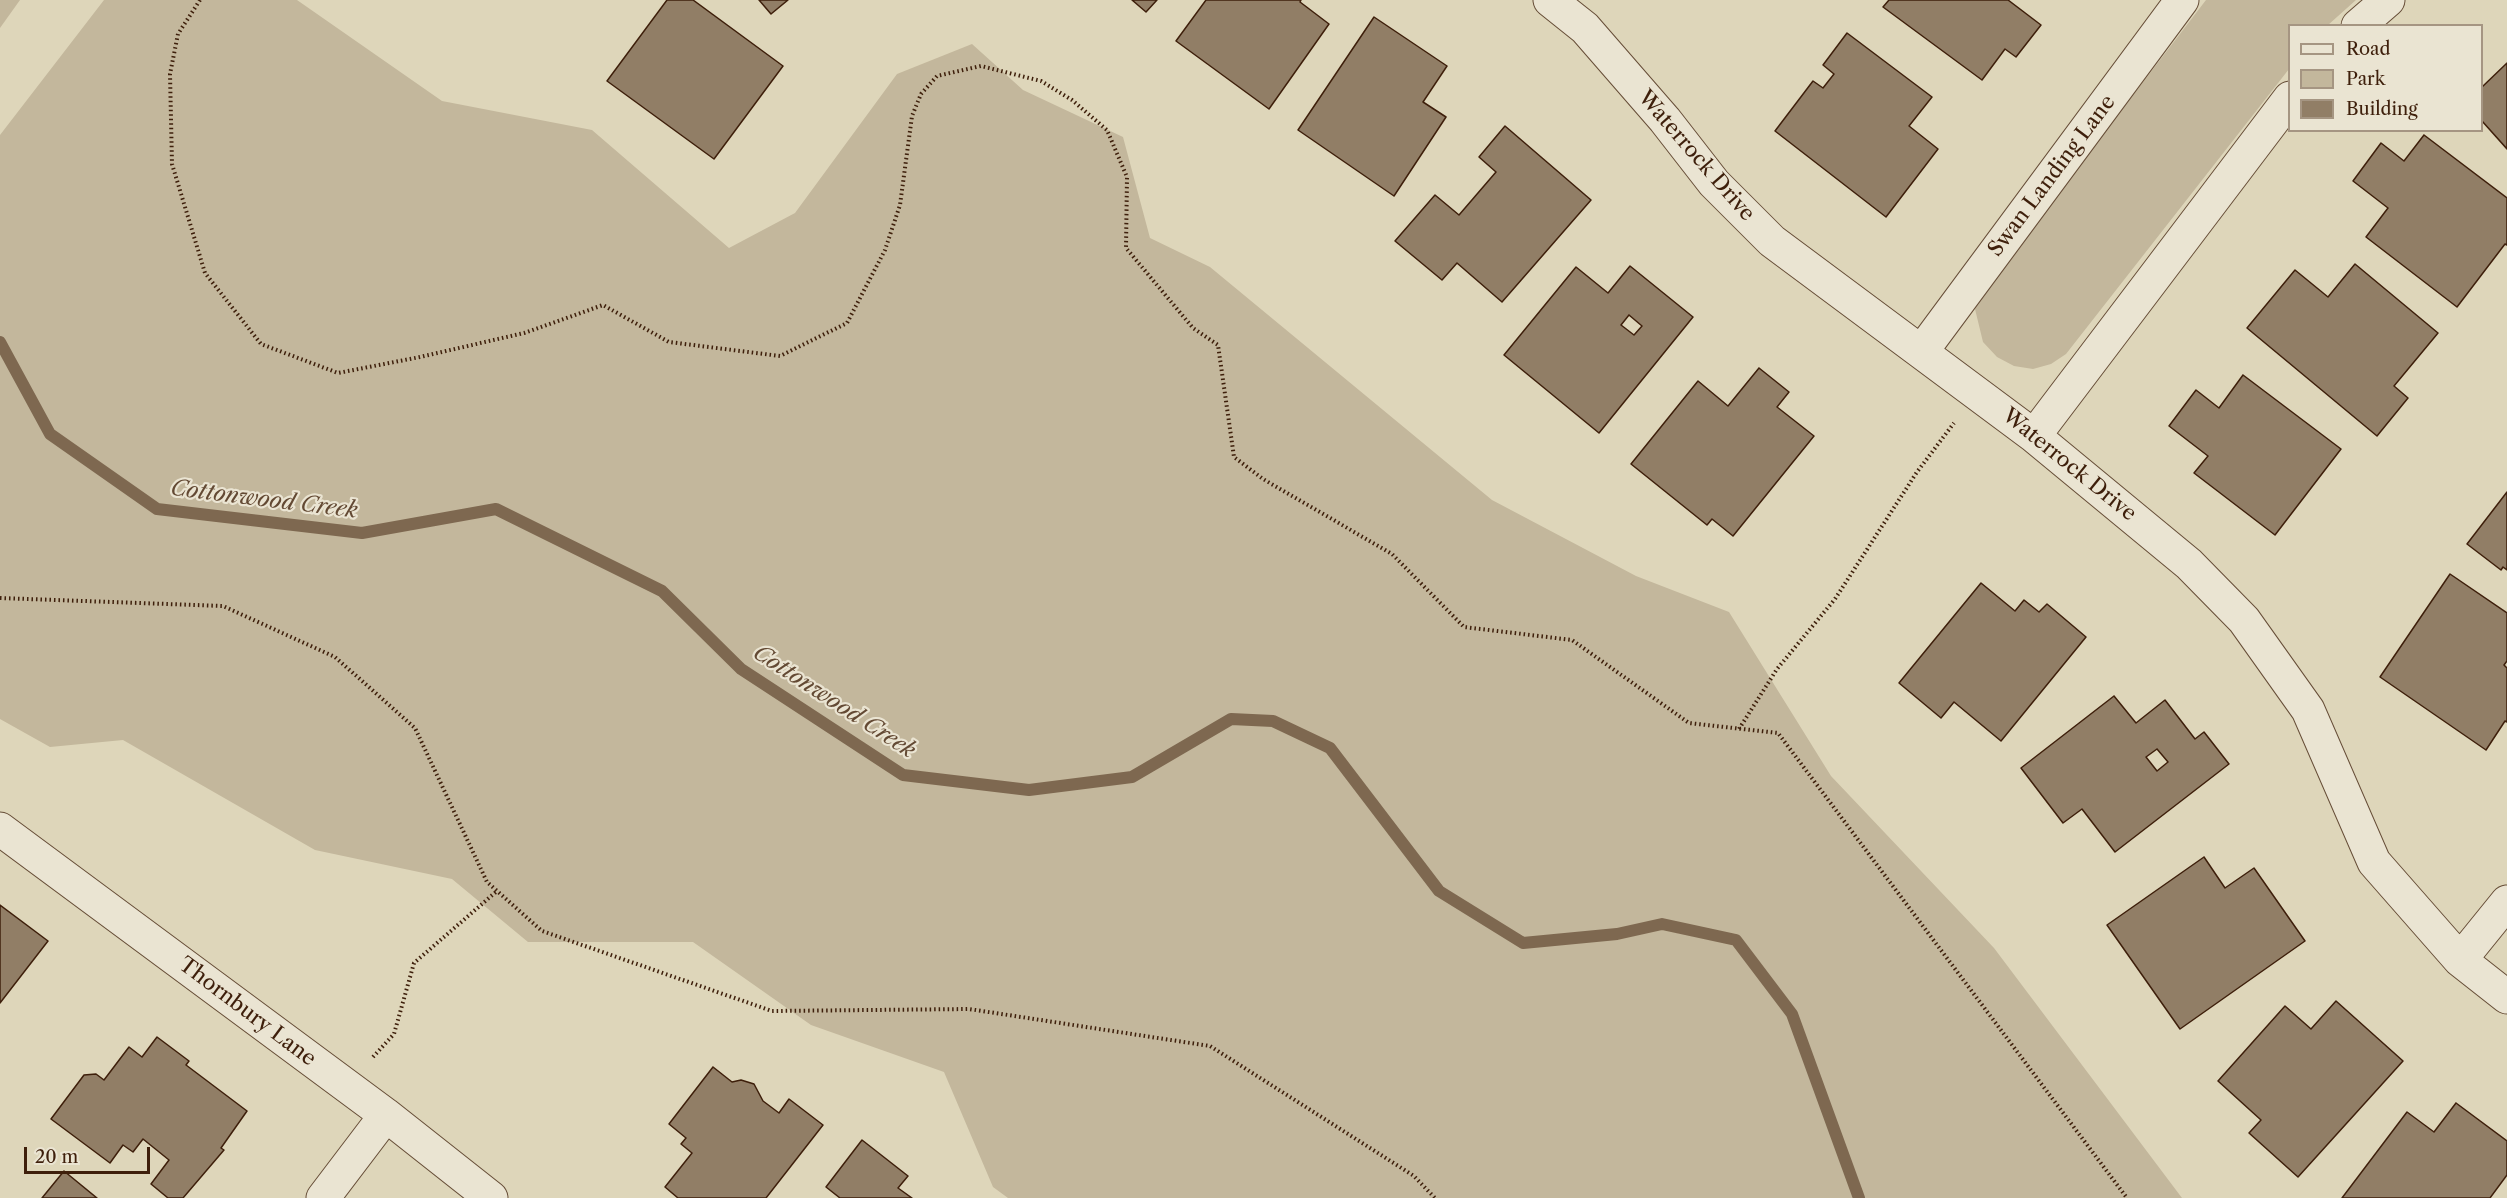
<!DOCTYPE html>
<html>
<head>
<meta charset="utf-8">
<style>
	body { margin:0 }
	#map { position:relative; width:2507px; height:1198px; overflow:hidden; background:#ded6ba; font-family:"Libre Caslon Text",serif }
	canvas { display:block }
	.legend { position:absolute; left:2288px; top:24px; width:195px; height:108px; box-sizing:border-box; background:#eae4d2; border:2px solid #a59582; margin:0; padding:8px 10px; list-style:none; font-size:18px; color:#3e1f0b }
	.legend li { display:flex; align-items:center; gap:12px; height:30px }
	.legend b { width:30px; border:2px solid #a59582 }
	.scale { position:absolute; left:24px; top:1147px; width:126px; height:27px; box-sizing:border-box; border:3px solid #3e1f0b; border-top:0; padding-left:8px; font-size:18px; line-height:21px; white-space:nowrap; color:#3e1f0b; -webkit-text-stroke:4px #eae4d2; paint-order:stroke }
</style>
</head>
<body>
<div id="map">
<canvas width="2507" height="1198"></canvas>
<ul class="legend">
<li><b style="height:8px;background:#eae4d2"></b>Road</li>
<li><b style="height:16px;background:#c3b79c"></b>Park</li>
<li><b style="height:16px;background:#917e66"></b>Building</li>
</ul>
<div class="scale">20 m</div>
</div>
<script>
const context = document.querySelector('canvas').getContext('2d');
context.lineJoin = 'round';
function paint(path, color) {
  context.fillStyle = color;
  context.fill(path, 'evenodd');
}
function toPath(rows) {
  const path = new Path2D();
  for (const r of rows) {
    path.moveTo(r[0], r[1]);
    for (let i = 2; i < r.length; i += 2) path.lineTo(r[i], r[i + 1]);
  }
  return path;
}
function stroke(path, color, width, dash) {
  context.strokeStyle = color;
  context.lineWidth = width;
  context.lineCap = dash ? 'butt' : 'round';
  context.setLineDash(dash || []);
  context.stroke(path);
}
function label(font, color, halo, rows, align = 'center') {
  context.font = font + ' "Libre Caslon Text",serif';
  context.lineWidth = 4.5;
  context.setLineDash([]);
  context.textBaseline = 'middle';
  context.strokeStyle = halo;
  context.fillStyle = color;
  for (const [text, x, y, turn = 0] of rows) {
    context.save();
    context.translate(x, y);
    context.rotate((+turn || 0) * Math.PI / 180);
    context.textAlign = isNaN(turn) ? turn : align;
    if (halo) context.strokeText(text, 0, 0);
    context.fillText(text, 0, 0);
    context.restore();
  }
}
const green = toPath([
	[0,0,20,0,0,28],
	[104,0,297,0,442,101,592,130,729,248,795,213,897,74,972,44,1023,90,1123,137,1150,238,1210,267,1492,500,1636,576,1729,612,1831,776,1994,948,2182,1198,1008,1198,993,1187,944,1072,811,1025,693,942,528,942,452,879,315,850,123,740,50,747,0,719,0,135],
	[2206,0,2356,0,2328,25,2290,26,2289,69,2066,354,2051,364,2033,369,2014,366,1997,357,1983,342,1975,309,1982,292]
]);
const stream = toPath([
	[0,342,50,434,157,509,362,533,496,509,662,591,741,669,903,775,1029,790,1132,777,1231,719,1273,721,1330,748,1439,891,1523,943,1617,934,1662,924,1736,940,1792,1014,1859,1198]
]);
const building = toPath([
	[667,0,693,0,783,66,714,159,607,81,667,0],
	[759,0,788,0,771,14,759,0],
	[1132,0,1157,0,1146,12,1132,0],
	[1206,0,1301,0,1300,2,1329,24,1269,109,1176,41,1206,0],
	[1889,0,2008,0,2041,25,2016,57,2005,49,1982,80,1883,7,1889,0],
	[1374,17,1447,66,1423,102,1446,117,1394,196,1298,130,1374,17],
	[1847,33,1932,97,1909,126,1938,149,1886,217,1775,131,1813,81,1823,88,1834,74,1823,65,1847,33],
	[2507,63,2507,149,2482,121,2482,87,2507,63],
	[1505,126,1591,200,1502,302,1457,263,1442,280,1395,241,1435,195,1459,215,1496,172,1479,157,1505,126],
	[2424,135,2507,198,2507,245,2505,244,2457,307,2366,237,2388,208,2353,181,2381,143,2404,161,2424,135],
	[2355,264,2438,333,2394,386,2408,398,2377,436,2247,328,2295,270,2328,297,2355,264],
	[1630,266,1693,317,1599,433,1504,355,1576,267,1608,293,1630,266],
	[1629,315,1642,326,1634,335,1621,325,1629,315],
	[1759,368,1789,392,1777,407,1814,436,1733,536,1712,519,1707,525,1631,464,1698,381,1728,406,1759,368],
	[2243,375,2341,449,2275,535,2194,473,2208,456,2169,426,2196,390,2219,408,2243,375],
	[2507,492,2507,570,2503,567,2501,570,2467,544,2507,492],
	[2450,574,2507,613,2507,661,2504,665,2507,668,2507,722,2505,721,2486,750,2380,677,2450,574],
	[1981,583,2015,611,2024,600,2039,612,2047,604,2086,637,2001,741,1954,702,1941,718,1899,683,1981,583],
	[2114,696,2136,723,2165,700,2195,739,2204,732,2229,764,2115,852,2082,809,2063,823,2021,768,2114,696],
	[2157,749,2168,762,2157,771,2146,757,2157,749],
	[2204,857,2225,888,2254,868,2305,941,2180,1029,2107,925,2204,857],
	[0,905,48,941,0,1003,0,905],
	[2336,1001,2403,1061,2298,1177,2249,1133,2261,1120,2218,1081,2285,1006,2311,1029,2336,1001],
	[157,1037,189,1061,186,1065,247,1111,221,1148,224,1150,183,1198,168,1198,151,1184,169,1160,143,1139,133,1152,123,1145,110,1163,51,1119,84,1075,96,1074,104,1080,129,1047,142,1057,157,1037],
	[713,1067,732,1082,741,1080,754,1084,763,1101,779,1113,789,1099,823,1125,766,1198,678,1198,665,1187,692,1153,681,1144,686,1138,669,1124,713,1067],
	[2456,1103,2507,1141,2507,1175,2490,1198,2342,1198,2407,1112,2434,1132,2456,1103],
	[862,1140,908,1176,898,1188,912,1198,840,1198,826,1187,862,1140],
	[64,1171,97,1198,42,1198,64,1171]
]);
const path = toPath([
	[200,0,178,34,170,74,172,164,205,273,261,344,338,373,420,357,524,333,603,305,669,342,780,356,847,323,885,250,900,205,912,116,921,94,937,76,981,66,1041,81,1072,100,1107,130,1127,177,1126,248,1193,328,1218,345,1234,457,1263,479,1392,554,1464,627,1572,640,1689,723,1778,733,2127,1198],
	[0,598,223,606,335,657,415,728,487,882,542,931,772,1011,969,1009,1210,1046,1414,1176,1435,1198],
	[1739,729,1777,669,1835,599,1917,472,1954,423],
	[373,1057,394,1034,414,963,497,891]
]);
const minor = toPath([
	[1550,0,1585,28,1665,120,1714,183,1772,241,2034,436,2189,564,2244,620,2308,710,2374,862,2460,960,2507,997],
	[2358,26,2388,0],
	[1922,351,2182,0],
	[2034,436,2290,98],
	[0,829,386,1115,491,1198],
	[2460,960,2507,902],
	[323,1198,386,1115]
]);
const streetNames = [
	["Waterrock Drive",1696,156,49],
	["Swan Landing Lane",2052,176,-53],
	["Waterrock Drive",2069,465,39],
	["Thornbury Lane",247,1012,37]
];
const waterNames = [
	["Cottonwood Creek",264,500,7],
	["Cottonwood Creek",834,702,33]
];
paint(green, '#c3b79c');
stroke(stream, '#7e6850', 12);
paint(building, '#917e66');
stroke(building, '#3e1f0b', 1.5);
stroke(minor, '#664d37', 35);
stroke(path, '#3e1f0b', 4, [1.5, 3]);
stroke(minor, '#eae4d2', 33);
label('21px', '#3e1f0b', '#eae4d2', streetNames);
label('italic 22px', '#634933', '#eae4d2', waterNames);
</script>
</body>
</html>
